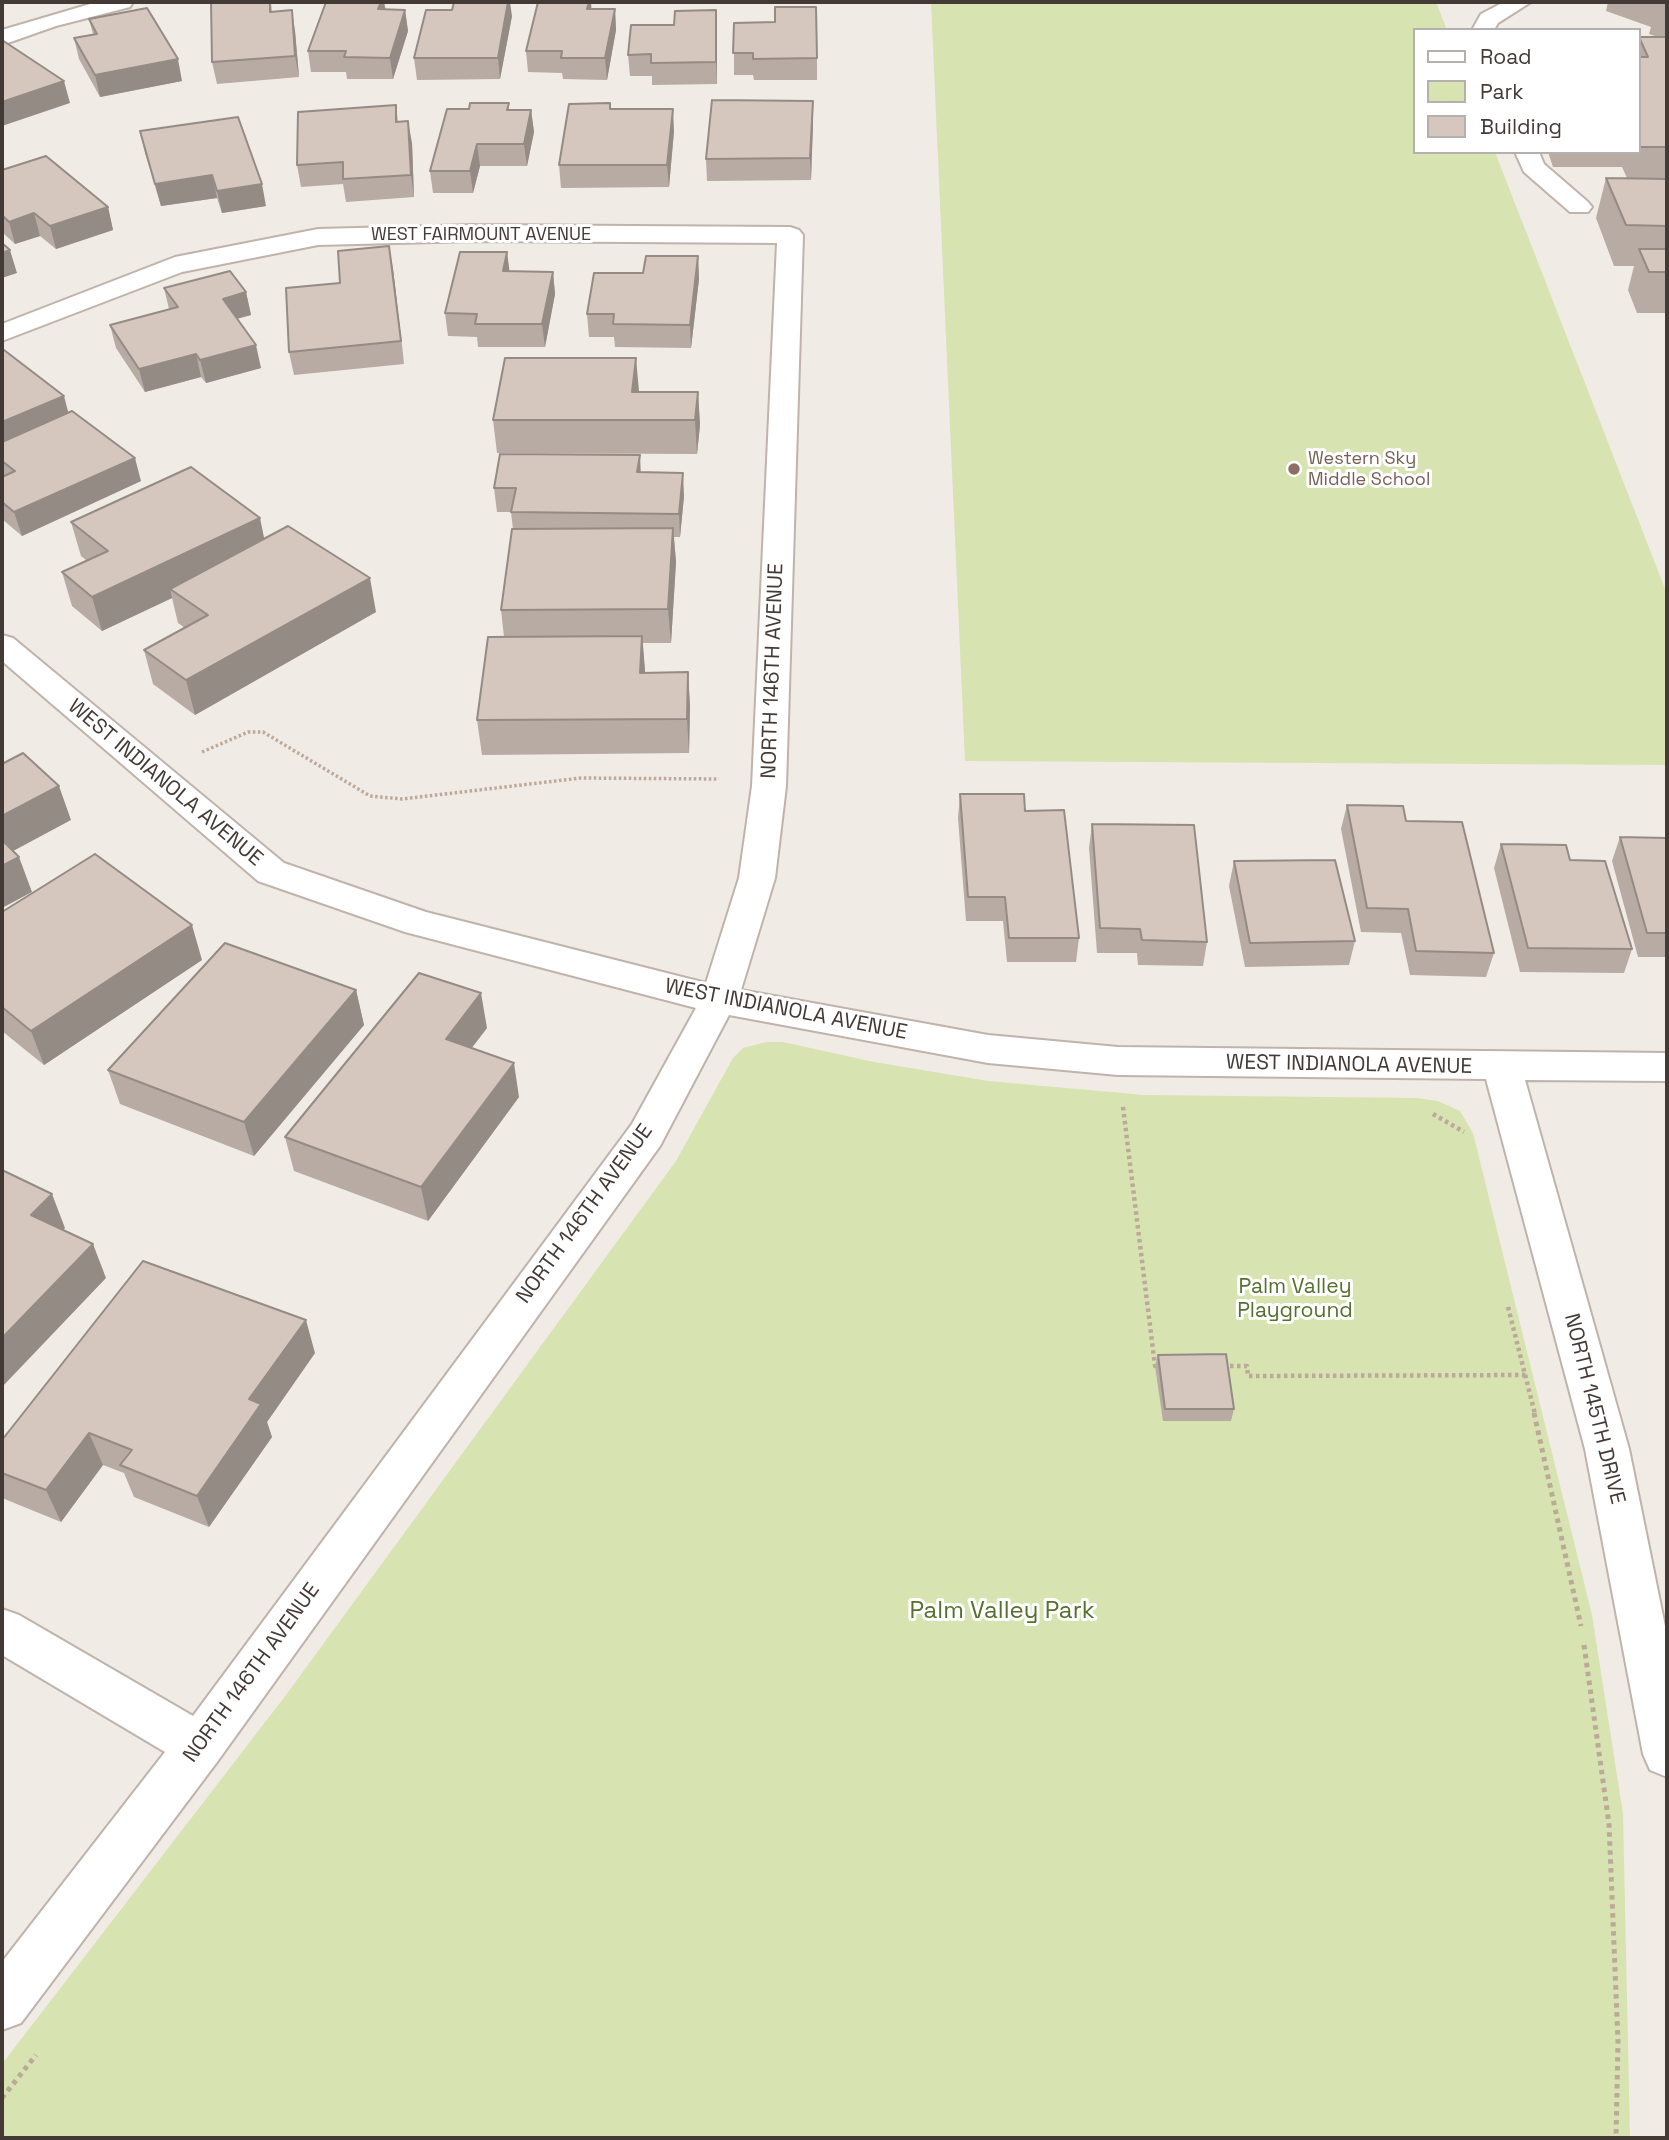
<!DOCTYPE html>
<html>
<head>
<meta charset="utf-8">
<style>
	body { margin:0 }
	#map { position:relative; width:1669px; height:2140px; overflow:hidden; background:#f1ebe5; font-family:"Space Grotesk",sans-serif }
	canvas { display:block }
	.frame { position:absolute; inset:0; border:4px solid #433a35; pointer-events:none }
	.legend { position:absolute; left:1413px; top:28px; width:228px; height:126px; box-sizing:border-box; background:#fff; border:2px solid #b4b0ae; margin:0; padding:9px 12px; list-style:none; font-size:21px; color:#433a35 }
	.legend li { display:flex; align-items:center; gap:14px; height:35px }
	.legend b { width:35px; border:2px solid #b4b0ae }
</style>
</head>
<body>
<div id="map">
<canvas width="1669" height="2140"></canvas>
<div class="frame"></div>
<ul class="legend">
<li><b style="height:9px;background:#fff"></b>Road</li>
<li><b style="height:19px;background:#d7e3b0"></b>Park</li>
<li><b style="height:19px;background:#d5c7be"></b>Building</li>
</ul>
</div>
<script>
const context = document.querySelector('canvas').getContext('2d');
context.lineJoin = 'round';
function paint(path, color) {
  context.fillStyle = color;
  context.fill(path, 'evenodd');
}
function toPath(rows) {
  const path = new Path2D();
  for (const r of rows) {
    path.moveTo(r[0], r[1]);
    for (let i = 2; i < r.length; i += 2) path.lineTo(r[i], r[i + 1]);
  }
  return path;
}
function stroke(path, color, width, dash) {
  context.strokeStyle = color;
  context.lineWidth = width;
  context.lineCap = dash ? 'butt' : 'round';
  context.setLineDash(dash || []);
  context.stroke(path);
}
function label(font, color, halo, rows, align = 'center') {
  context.font = font + ' "Space Grotesk",sans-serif';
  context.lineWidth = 6;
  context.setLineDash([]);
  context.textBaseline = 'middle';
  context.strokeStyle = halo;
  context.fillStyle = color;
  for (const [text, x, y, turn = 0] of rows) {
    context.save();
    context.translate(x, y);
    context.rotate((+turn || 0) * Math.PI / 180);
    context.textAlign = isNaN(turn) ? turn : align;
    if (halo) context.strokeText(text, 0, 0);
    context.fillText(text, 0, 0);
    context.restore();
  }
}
const green = toPath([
	[931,2,1436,2,1447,30,1415,30,1415,152,1495,152,1667,594,1667,765,965,761],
	[767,1042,783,1042,874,1062,988,1081,1144,1095,1416,1098,1438,1101,1460,1111,1473,1133,1592,1615,1623,1814,1630,2138,2,2138,2,2064,286,1695,676,1161,733,1058,743,1048]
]);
const pathFar2 = toPath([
	[202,752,248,732,263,732,370,796,402,799,581,778,719,779]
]);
const pathFar1 = toPath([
	[1123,1107,1155,1366,1158,1366],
	[1433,1114,1464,1132],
	[1508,1307,1535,1414],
	[1223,1366,1247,1366,1248,1376,1527,1375]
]);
const path = toPath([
	[1534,1413,1581,1626],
	[1584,1645,1609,1824,1618,2042,1616,2138],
	[2,2098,36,2055]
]);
const minor = toPath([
	[97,2,133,2,130,7,56,26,2,45,2,30,97,2],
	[1504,2,1531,2,1498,23,1494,30,1472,30,1481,14,1504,2],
	[1515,152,1539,152,1544,164,1588,202,1592,207,1588,212,1570,212,1524,172,1515,152],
	[475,225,790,227,799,230,803,235,786,786,775,878,741,990,988,1035,1118,1047,1667,1053,1667,1081,1525,1080,1629,1449,1667,1636,1667,1777,1650,1770,1643,1754,1585,1449,1486,1079,1118,1075,988,1063,729,1015,660,1146,217,1762,21,2023,2,2030,2,1962,165,1752,2,1655,2,1609,19,1615,193,1716,632,1124,696,1008,405,932,258,881,2,661,2,635,13,638,284,863,426,912,706,983,739,878,752,786,777,243,475,241,318,245,182,272,2,341,2,324,175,257,318,229,475,225]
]);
const wall = toPath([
	[211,2,271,2,272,12,295,31,299,77,217,84,212,62],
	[384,2,386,10,405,10,408,31,393,79,347,79,346,72,311,72,308,51],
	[538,2,591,2,591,9,615,9,616,30,607,80,563,79,562,73,528,72,526,51],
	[1608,2,1667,2,1667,313,1637,313,1628,290,1634,266,1614,266,1596,218,1606,178,1627,178,1622,167,1553,167,1548,152,1639,152,1639,37,1658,37,1649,34,1651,27,1606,11],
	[512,16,500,79,417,80,414,58],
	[89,19,182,81,100,97,79,59,74,38,93,34],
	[734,23,817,58,817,80,754,80,753,75,734,75],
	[717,31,717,84,652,85,652,76,630,76,628,55],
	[509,103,509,110,531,110,534,132,527,166,480,166,473,193,433,193,430,171,469,109],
	[396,105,398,122,412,143,414,197,346,202,343,184,301,187,297,165],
	[611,109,674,131,669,187,561,188,559,165],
	[813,123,811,180,707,181,706,159],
	[140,131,266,206,222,213,217,198,161,206,145,153],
	[2,170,108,207,113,230,56,249,40,236,15,244,2,232],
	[507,252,509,271,553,272,555,294,545,347,478,347,477,337,448,336,445,313],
	[698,256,699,279,691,348,615,347,614,337,589,337,587,314,643,273],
	[393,269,404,364,294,375,289,352,340,283],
	[164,288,246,292,251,315,237,319,261,368,206,383,201,377,145,392,116,348,110,325,169,309],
	[2,351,68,413,141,481,22,536,2,519],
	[638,392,698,392,700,425,697,454,497,453,493,420],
	[641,472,684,496,680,537,674,537,676,562,671,643,643,643,645,673,688,672,690,707,689,753,482,755,477,720,504,637,501,610,513,529,511,512,497,512,494,488],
	[71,522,264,538,376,612,195,715,153,684,144,650,185,628,178,623,172,598,102,631,72,606,62,572,86,560,81,556],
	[960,794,1025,811,1079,938,1076,962,1007,962,1003,921,966,921,958,818],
	[1347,805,1406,821,1494,953,1486,977,1410,975,1401,933,1361,932,1341,829],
	[1092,824,1207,942,1203,966,1138,965,1137,953,1097,953,1089,848],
	[1620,837,1667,838,1667,962,1666,957,1638,957,1612,861],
	[1501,844,1570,860,1632,949,1624,973,1520,972,1494,868],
	[1234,861,1355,941,1349,965,1245,967,1229,886],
	[2,912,202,960,44,1065,2,1031],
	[356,990,364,1025,254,1156,120,1104,108,1070],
	[487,1028,471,1048,519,1097,428,1221,294,1171,285,1137],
	[315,1353,267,1422,272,1437,209,1527,134,1497,124,1473,103,1465,61,1522,2,1498,2,1440],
	[1158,1355,1234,1409,1231,1421,1163,1421,1155,1366]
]);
const shadedWall = toPath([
	[381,2,384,2,386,16,378,9],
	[508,2,510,2,512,16,500,79,498,58],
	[589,2,591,2,592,17,587,9],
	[615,9,616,30,607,80,605,58],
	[292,10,295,31,299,77,295,56],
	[405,10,408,31,393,79,390,58],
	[716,10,717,31,717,84,716,62],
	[178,59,182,81,100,97,95,75],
	[64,81,70,103,2,126,2,102],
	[813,101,813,123,811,180,810,158],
	[673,109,674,131,669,187,667,165],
	[531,110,534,132,527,166,524,144],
	[408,121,412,143,414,197,411,175],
	[477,144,480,166,473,193,470,171],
	[212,175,217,198,161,206,155,184],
	[262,184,266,206,222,213,217,191],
	[108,207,113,230,56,249,50,226],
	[34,213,40,236,15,244,9,222],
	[389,246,393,269,404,364,401,341],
	[10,250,17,273,2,278,2,253],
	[507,252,510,275,503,271],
	[698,256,699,279,691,348,690,325],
	[553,272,555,294,545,347,542,324],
	[246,292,251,315,228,321,223,299],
	[256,345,261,368,206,383,200,360],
	[196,354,201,377,145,392,139,369],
	[636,358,639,391,632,392],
	[698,392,700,425,697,454,695,420],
	[64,396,70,419,2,448,2,422],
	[640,455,641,478,637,472],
	[135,458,141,481,22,536,14,512],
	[683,473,684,496,680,537,679,514],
	[260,518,267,552,170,589,172,598,102,631,92,597],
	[673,528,676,562,671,643,668,609],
	[370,578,376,612,195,715,186,680],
	[642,636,645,670,642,707,640,673],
	[688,672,690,707,689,753,687,719],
	[59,786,71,820,2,857,2,816],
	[19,857,32,892,2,908,2,866],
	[192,925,202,960,44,1065,31,1031],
	[356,990,364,1025,254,1156,244,1122],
	[481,993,487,1028,452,1074,446,1039],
	[514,1063,519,1097,428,1221,421,1187],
	[52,1194,65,1228,46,1248,31,1215],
	[93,1244,106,1278,2,1387,2,1338],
	[306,1320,315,1353,267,1422,272,1437,209,1527,197,1496,249,1399],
	[89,1433,103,1465,61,1522,46,1490]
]);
const building = toPath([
	[211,2,270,2,270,12,292,10,295,56,212,62,211,2],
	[326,2,381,2,378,9,405,10,390,58,344,57,346,51,308,51,326,2],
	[454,2,508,2,498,58,414,58,426,10,452,10,454,2],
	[538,2,589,2,587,9,615,9,605,58,561,58,562,51,526,51,538,2],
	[775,7,816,7,817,58,753,59,753,53,733,53,734,23,775,22,775,7],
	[147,8,178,59,95,75,74,38,97,34,89,19,147,8],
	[716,10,716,62,651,63,651,54,628,55,631,25,674,25,675,11,716,10],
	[1639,37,1667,37,1667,147,1639,147,1639,57,1648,57,1639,37],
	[2,40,64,81,2,102,2,40],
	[712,100,813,101,810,158,706,159,712,100],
	[470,103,509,103,507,110,531,110,524,144,477,144,470,171,430,171,447,109,469,109,470,103],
	[610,103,610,109,673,109,667,165,559,165,569,104,610,103],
	[396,105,396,122,408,121,411,175,343,179,343,162,297,165,298,112,396,105],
	[238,117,262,184,217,191,212,175,155,184,140,131,238,117],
	[46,156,108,207,50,226,34,213,9,222,2,215,2,170,46,156],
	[1606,178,1667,179,1667,226,1626,225,1606,178],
	[2,243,10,250,2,253,2,243],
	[389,246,401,341,289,352,286,288,340,283,338,251,389,246],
	[1639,249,1667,249,1667,272,1649,272,1639,249],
	[460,252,507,252,503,271,553,272,542,324,475,324,477,314,445,313,460,252],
	[646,256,698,256,690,325,613,324,614,314,587,314,594,273,643,273,646,256],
	[230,271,246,292,223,299,256,345,200,360,196,354,139,369,110,325,178,307,164,288,230,271],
	[4,350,64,396,2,422,2,351,4,350],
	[505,358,636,358,632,392,698,392,695,420,493,420,505,358],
	[72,411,135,458,14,512,2,502,2,477,15,471,2,461,2,442,72,411],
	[500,454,640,455,637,472,683,473,679,514,511,512,516,488,494,488,500,454],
	[191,467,260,518,92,597,62,572,108,551,71,522,191,467],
	[288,526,370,578,186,680,144,650,208,615,170,589,288,526],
	[673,528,668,609,501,610,512,529,673,528],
	[642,636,640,673,688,672,687,719,477,720,488,637,642,636],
	[23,753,59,786,2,816,2,764,23,753],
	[960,794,1024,794,1025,811,1064,810,1079,938,1009,938,1005,897,968,897,960,794],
	[1347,805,1403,806,1406,821,1462,822,1494,953,1416,951,1408,909,1367,908,1347,805],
	[1092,824,1194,825,1207,942,1142,940,1140,929,1100,928,1092,824],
	[1620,837,1667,838,1667,933,1647,933,1620,837],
	[2,840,19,857,2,866,2,840],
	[1501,844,1566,845,1570,860,1605,861,1632,949,1528,948,1501,844],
	[95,854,192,925,31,1031,2,1007,2,912,95,854],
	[1335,860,1355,941,1250,943,1234,861,1335,860],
	[225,943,356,990,244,1122,108,1070,225,943],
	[419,973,481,993,446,1039,514,1063,421,1187,285,1137,419,973],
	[2,1170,52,1194,31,1215,93,1244,2,1338,2,1170],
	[143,1261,306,1320,249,1399,261,1404,197,1496,120,1465,132,1450,89,1433,46,1490,2,1473,2,1440,143,1261],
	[1226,1354,1234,1409,1165,1409,1158,1355,1226,1354]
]);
const markers = [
	[1294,469,7,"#8d6e63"]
];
const farStreetnames = [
	["WEST FAIRMOUNT AVENUE",481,235]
];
const farEducationnames = [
	["Western Sky",1308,459],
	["Middle School",1308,480]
];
const streetNames = [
	["NORTH 146TH AVENUE",773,671,-88],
	["WEST INDIANOLA AVENUE",165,783,40],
	["WEST INDIANOLA AVENUE",786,1010,11],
	["WEST INDIANOLA AVENUE",1349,1065,1],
	["NORTH 146TH AVENUE",585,1214,-54],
	["NORTH 145TH DRIVE",1594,1409,76],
	["NORTH 146TH AVENUE",252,1673,-54]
];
const parkNames = [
	["Palm Valley",1295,1287],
	["Playground",1295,1311]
];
const nearParknames = [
	["Palm Valley Park",1002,1611]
];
paint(green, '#d7e3b0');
stroke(minor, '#bfb3ab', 4);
stroke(pathFar2, '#bda99a', 3.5, [2.5, 2.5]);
stroke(pathFar1, '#bda99a', 4.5, [3.5, 3.5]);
stroke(path, '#bda99a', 5, [4.5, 4.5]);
paint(minor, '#fff');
paint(wall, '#b7aba3');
paint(shadedWall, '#958b85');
paint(building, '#d5c7be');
stroke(building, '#958b85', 2);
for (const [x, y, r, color] of markers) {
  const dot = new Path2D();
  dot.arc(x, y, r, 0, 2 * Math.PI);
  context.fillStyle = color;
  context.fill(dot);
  stroke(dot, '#fff', 2.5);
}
label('18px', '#433a35', '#fff', farStreetnames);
label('18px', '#785e54', '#fff', farEducationnames, 'left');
label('21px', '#433a35', '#fff', streetNames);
label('21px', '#55702c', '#fff', parkNames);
label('24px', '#55702c', '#fff', nearParknames);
</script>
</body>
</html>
